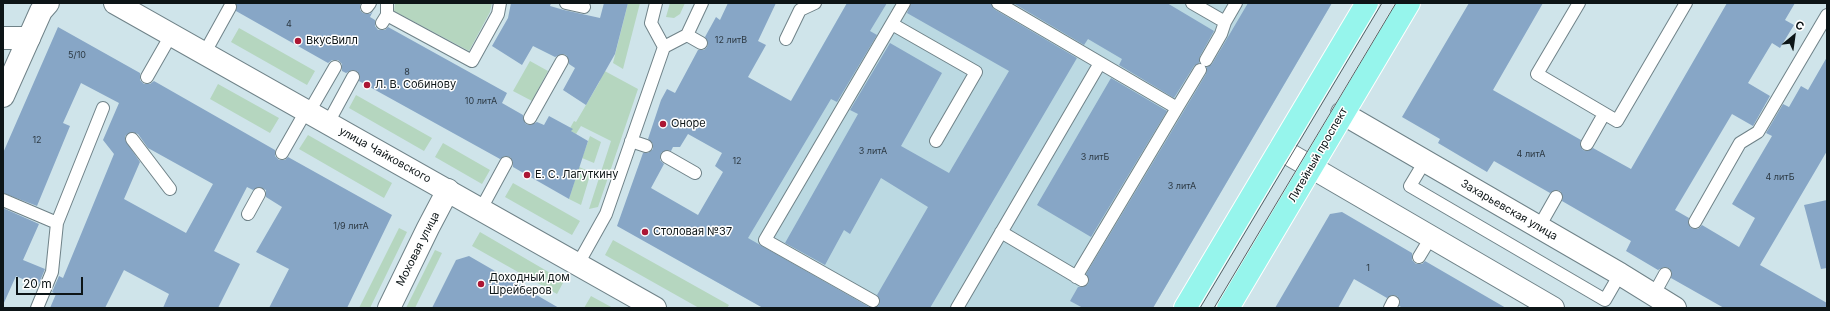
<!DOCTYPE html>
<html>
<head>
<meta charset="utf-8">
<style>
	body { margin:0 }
	#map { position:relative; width:1830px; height:311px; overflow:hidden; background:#cfe4ea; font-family:Inter,sans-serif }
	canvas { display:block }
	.frame { position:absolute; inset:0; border:4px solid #0d1517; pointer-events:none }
	.north { position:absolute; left:1774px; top:16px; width:40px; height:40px; -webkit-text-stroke:3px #fff; paint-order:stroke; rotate:29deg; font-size:11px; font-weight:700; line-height:16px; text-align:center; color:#0d1517 }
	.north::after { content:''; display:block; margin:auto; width:14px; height:18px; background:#0d1517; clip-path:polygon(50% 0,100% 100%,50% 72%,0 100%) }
	.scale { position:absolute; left:16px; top:277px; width:67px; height:18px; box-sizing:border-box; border:2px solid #0d1517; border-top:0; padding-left:5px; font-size:12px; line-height:14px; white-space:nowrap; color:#0d1517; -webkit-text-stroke:3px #fff; paint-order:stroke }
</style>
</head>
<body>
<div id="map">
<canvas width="1830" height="311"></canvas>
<div class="frame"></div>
<div class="north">С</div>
<div class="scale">20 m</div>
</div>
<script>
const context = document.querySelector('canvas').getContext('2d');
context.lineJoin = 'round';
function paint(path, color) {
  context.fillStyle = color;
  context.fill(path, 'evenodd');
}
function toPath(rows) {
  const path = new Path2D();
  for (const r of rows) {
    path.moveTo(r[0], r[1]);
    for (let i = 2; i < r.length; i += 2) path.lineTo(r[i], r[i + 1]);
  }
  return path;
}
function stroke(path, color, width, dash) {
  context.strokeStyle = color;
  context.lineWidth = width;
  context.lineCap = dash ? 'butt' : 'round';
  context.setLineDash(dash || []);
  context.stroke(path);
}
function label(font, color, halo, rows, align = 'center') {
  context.font = font + ' Inter,sans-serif';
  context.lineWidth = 3;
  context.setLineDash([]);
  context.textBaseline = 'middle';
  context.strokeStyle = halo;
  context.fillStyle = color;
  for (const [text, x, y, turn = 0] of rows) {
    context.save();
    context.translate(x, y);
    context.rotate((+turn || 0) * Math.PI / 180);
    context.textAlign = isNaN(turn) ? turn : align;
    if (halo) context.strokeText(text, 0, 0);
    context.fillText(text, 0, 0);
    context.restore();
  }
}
const built = toPath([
	[847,3,1332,3,1153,308,763,308,690,267,773,132]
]);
const green = toPath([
	[395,3,492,3,490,12,469,51,394,11],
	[628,3,640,3,623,69,613,63],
	[670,3,685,3,680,14,674,18,666,17],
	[239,28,315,71,307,85,231,42],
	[530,61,548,71,532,101,513,91],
	[601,69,638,89,598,207,589,209,611,141,581,126,576,134,569,130,574,121,576,122,600,81],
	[218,84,279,118,270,133,210,99],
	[356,95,432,138,424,151,349,108],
	[308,135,392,183,384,198,299,149],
	[590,136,601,142,594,163,582,158],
	[443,143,490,170,482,184,435,157],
	[579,167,591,172,581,205,569,199],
	[513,183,580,221,572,235,505,197],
	[399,228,407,232,370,308,359,308],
	[480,232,564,281,557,294,472,246],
	[613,240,729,305,727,308,699,308,605,255],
	[435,250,442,253,415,308,406,308],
	[591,296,613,308,584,308]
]);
const building = toPath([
	[236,3,360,4,360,10,363,13,370,14,373,11,370,17,375,20,375,26,378,30,385,30,388,27,507,93,502,103,523,115,523,118,526,124,530,125,537,122,544,125,549,116,573,129,571,131,588,141,569,199,513,167,513,162,510,157,505,156,500,159,359,81,360,76,357,71,352,70,346,73,342,71,342,64,338,60,332,60,328,63,236,11],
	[511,3,551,3,550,6,564,10,600,18,604,3,628,3,615,54,586,105,563,90,575,68,569,64,569,61,566,55,562,54,555,57,533,46,522,65,492,46,508,18],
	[728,3,776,3,758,41,766,45,748,77,791,101,847,3,887,3,870,31,877,35,837,102,831,99,748,238,871,308,763,308,617,226,643,153,648,153,653,149,653,144,648,139,661,100,667,89,675,93,698,50,704,50,707,47,708,43,705,37,716,17,720,20],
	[688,134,722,153,715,166,723,172,698,215,651,188,664,164,660,160,661,153,667,150,671,151,673,147,680,147],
	[911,3,991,3,994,9,1077,58,930,308,875,308,879,305,880,301,877,295,928,207,881,178,850,234,844,230,825,265,785,243,858,114,850,110,890,43,942,73,901,146,949,173,1009,71,907,13],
	[1013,3,1167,3,1214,31,1200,56,1199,63,1194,66,1174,98,1119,65,1122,59,1088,39,1084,45],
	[1248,3,1332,3,1153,308,1083,308,1070,301,1078,287,1082,287,1088,284,1089,280,1086,274,1206,74,1207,67,1212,64],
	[1469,3,1543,3,1493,90,1581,140,1580,144,1583,150,1587,151,1593,148,1631,169,1727,3,1795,3,1785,20,1794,25,1780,48,1772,43,1748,83,1770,96,1753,126,1732,114,1675,210,1689,218,1688,222,1691,228,1698,229,1702,225,1739,247,1755,218,1732,204,1772,136,1766,133,1783,104,1789,107,1801,86,1808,90,1827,57,1827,151,1760,265,1827,303,1827,308,1724,308,1671,278,1672,273,1669,268,1664,267,1658,270,1626,251,1631,241,1562,201,1563,197,1560,191,1556,190,1550,193,1494,161,1487,172,1438,143,1440,139,1402,117],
	[58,27,140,73,140,80,144,84,150,84,154,81,275,150,275,156,279,160,285,160,288,157,392,215,347,308,269,308,289,269,256,252,282,207,266,197,266,190,259,187,253,190,247,187,214,251,240,264,218,308,163,308,169,294,124,270,105,308,50,308,56,294,52,292,59,276,63,278,114,154,103,140,119,103,81,83,63,123,70,126,37,206,3,193,3,153],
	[131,132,138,134,148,148,213,184,186,233,124,199,140,162,125,140,125,136],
	[1111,78,1167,111,1091,237,1037,205],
	[1827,200,1827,268,1821,269,1804,205],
	[3,208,39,224,23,260,45,269,38,286,16,276,3,305],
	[1342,212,1412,253,1412,260,1416,264,1422,264,1425,261,1506,308,1403,308,1399,306,1400,301,1397,296,1392,295,1387,298,1354,279,1338,308,1275,308,1330,214],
	[469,256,559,308,432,308,456,260]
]);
const lane = toPath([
	[566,3,584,7],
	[998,3,1177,108,1076,277],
	[1192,3,1225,22,1236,3],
	[1579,3,1537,74,1617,121,1686,3],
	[367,7,370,3],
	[387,15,472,61,498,14,500,3],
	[382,23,387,15,387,3],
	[892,24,976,72,936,141],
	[687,35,701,43],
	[786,39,800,10,815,3],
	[664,47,687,35,702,3],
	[204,54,230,7],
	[1206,60,1221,34,1225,22],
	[147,77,171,35],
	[1177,108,1200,70],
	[309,112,335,67],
	[530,118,562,61],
	[328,123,353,77],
	[132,139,170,189],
	[631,141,646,146],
	[1587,144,1604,114],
	[282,153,306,111],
	[667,157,695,173],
	[1425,161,1410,186,1605,300,1620,274],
	[3,200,57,223],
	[481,209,506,163],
	[248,214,259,194],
	[1695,222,1740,143,1758,132,1827,15],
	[1539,227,1556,197],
	[1001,232,1082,280],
	[1419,257,1431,237],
	[578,264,606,214,664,47,651,23,656,3],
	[1654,294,1665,274],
	[873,301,765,240,904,3],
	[37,308,52,272,57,223,103,108],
	[957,308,1100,63],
	[1390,308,1393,302]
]);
const street = toPath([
	[3,38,29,38],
	[1342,113,1620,274,1675,308],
	[1280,149,1553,308],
	[389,308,428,228,448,190]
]);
const secondary = toPath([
	[115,3,655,308],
	[3,96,41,11,48,3]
]);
const primary = toPath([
	[1185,308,1367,3],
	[1228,308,1409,3]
]);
const tram = toPath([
	[1200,308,1382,3],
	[1214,308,1396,3]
]);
const markers = [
	[298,41,4,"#ac1634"],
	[367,85,4,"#ac1634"],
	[663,124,4,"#ac1634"],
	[527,175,4,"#ac1634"],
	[645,232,4,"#ac1634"],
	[481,284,4,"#ac1634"]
];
const numberNames = [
	["4",289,24],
	["12 литВ",731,40],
	["5/10",77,55],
	["8",407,72],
	["10 литА",481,101],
	["12",37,140],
	["3 литА",873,151],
	["4 литА",1531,154],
	["3 литБ",1095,157],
	["12",737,161],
	["4 литБ",1780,177],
	["3 литА",1182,186],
	["1/9 литА",351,226],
	["1",1368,268]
];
const poiNames = [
	["ВкусВилл",306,41],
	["Л. В. Собинову",375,85],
	["Оноре",671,124],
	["Е. С. Лагуткину",535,175],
	["Столовая №37",653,232],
	["Доходный дом",489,278],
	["Шрейберов",489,291]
];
const streetNames = [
	["улица Чайковского",385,155,29],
	["Литейный проспект",1318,155,-60],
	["Захарьевская улица",1509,210,30],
	["Моховая улица",418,249,-63]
];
paint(built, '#bbd9e2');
paint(green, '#b5d6bf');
paint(building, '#87a6c6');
stroke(lane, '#6f8288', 14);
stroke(street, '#6f8288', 24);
stroke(secondary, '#6f8288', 24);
stroke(primary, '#fff', 24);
stroke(lane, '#fff', 12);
stroke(street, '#fff', 22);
stroke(secondary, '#fff', 22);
stroke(primary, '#96f5ec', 22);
stroke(tram, '#525f62', 1);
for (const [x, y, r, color] of markers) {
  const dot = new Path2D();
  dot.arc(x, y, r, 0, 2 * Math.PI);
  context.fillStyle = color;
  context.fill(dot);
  stroke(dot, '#fff', 1.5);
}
label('9px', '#2c3943', null, numberNames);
label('11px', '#0d1517', '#fff', poiNames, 'left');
label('11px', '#0d1517', '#fff', streetNames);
</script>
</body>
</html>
